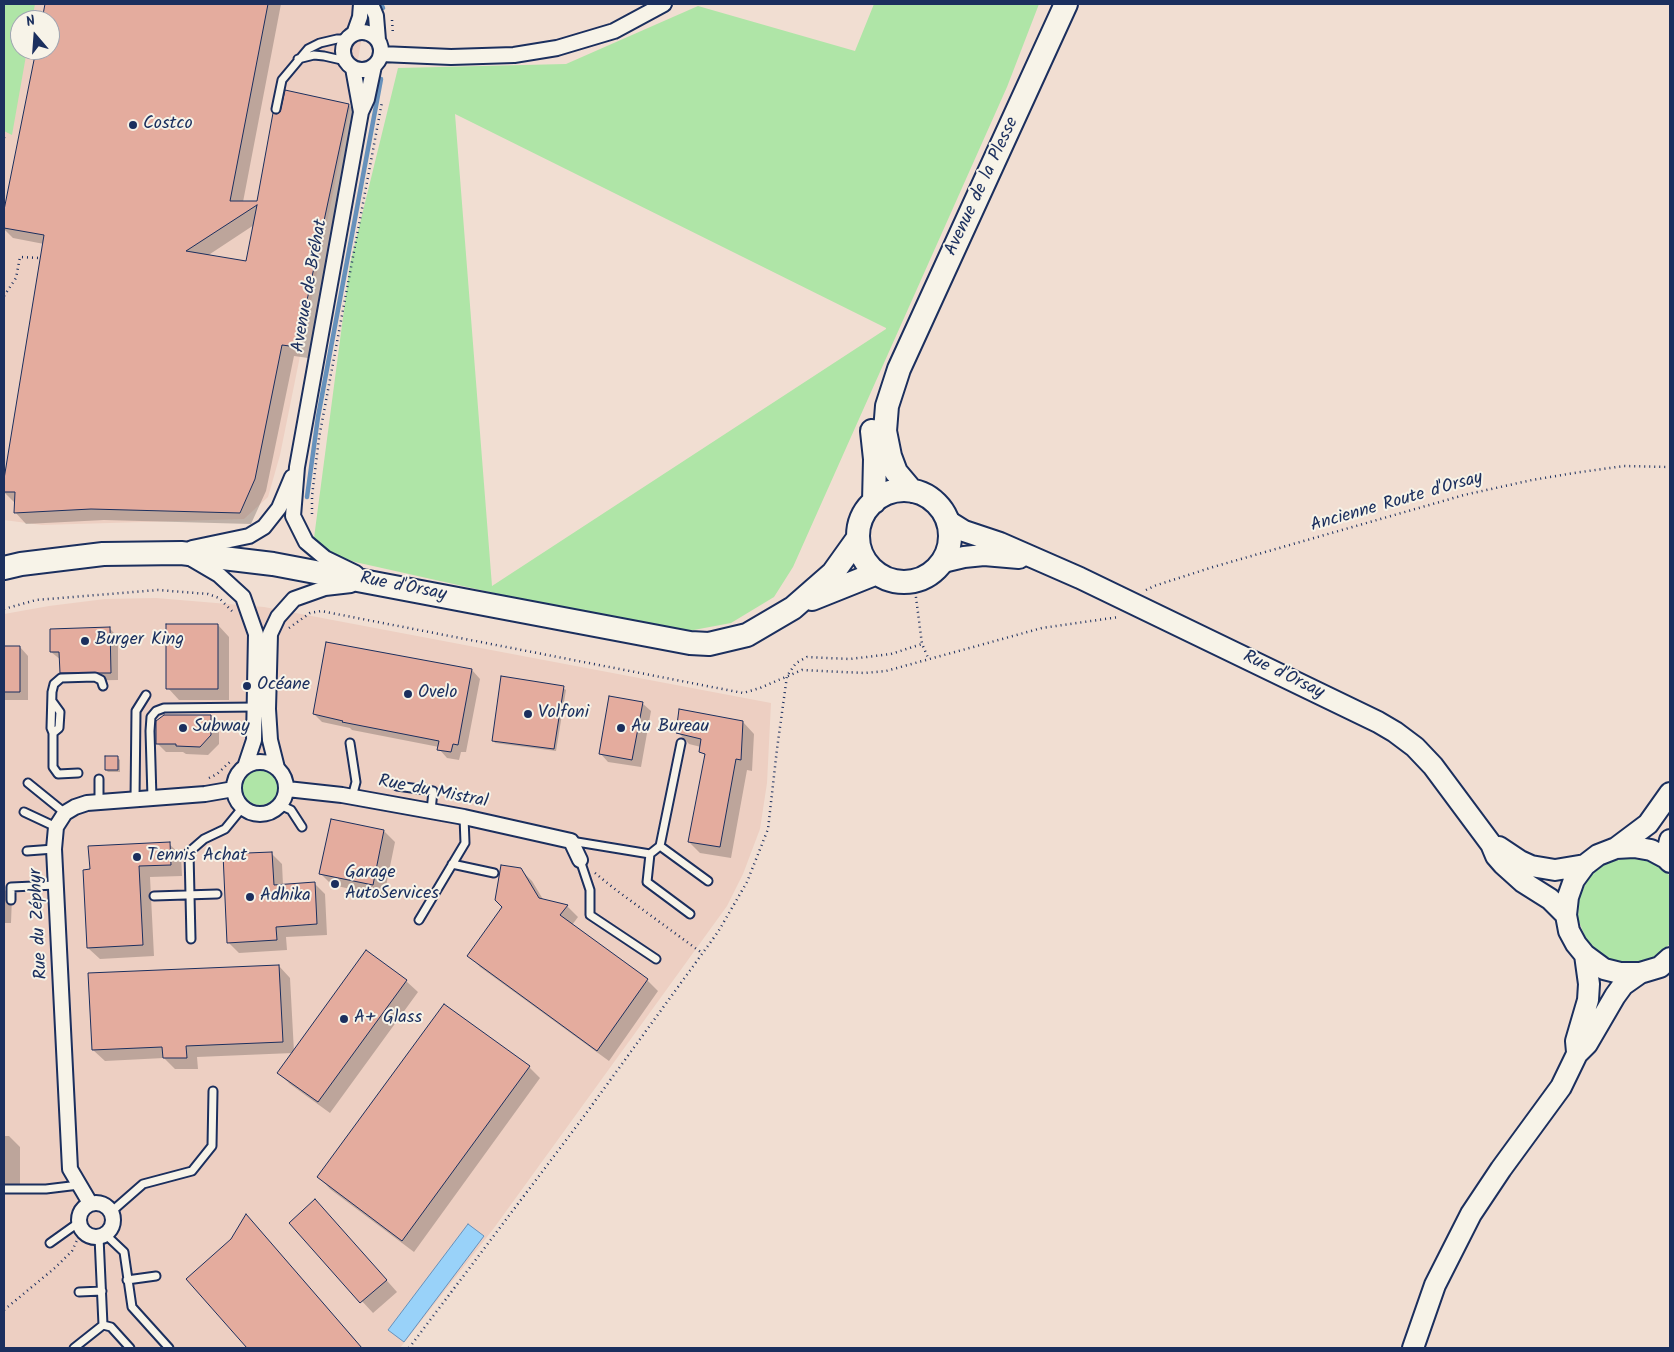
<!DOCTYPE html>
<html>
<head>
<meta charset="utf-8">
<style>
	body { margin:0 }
	#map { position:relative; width:1674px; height:1352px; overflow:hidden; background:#f1ded2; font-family:Kalam,sans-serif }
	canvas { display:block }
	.frame { position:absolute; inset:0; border:5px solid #1b2f5e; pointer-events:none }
	.north { position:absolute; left:10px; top:10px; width:50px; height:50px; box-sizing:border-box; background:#f7f3e8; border:1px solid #9fa5b1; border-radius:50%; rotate:342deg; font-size:14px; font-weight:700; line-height:20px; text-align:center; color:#1b2f5e }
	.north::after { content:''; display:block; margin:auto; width:18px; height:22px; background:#1b2f5e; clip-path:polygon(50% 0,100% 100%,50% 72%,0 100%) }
</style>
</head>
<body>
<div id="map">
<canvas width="1674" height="1352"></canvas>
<div class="frame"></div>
<div class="north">N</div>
</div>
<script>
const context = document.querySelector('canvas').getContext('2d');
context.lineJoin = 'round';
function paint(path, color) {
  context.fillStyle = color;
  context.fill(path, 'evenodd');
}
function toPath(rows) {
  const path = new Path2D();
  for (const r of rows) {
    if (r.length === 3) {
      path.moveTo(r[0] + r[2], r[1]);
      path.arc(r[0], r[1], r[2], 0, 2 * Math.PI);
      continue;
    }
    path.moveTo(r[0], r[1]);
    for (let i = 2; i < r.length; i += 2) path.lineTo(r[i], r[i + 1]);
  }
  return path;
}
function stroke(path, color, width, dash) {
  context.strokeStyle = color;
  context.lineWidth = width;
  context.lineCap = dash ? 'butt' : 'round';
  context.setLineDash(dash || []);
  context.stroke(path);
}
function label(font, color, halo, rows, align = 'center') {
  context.font = font + ' Kalam,sans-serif';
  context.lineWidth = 4;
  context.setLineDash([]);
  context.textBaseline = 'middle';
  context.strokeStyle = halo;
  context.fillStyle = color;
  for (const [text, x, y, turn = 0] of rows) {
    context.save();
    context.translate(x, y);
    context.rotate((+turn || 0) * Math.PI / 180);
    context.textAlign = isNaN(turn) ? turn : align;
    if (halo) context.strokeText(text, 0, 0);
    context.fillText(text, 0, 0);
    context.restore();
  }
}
const built = toPath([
	[4,4,361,4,364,23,351,104,280,455,268,497,244,519,42,525,4,520],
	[20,20,50,20,50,50,20,50],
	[156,598,264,607,771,703,767,783,760,829,743,874,727,906,494,1228,400,1348,4,1348,4,614,49,606,105,599]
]);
const green = toPath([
	[4,4,35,4,32,20,20,20,20,50,27,50,12,135,4,131],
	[874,4,1039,4,1007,87,793,567,774,597,731,623,683,632,579,612,355,562,341,557,324,548,314,538,350,264,398,68,566,64,698,6,855,51],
	[455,114,886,328,886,329,492,586],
	[260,787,18],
	[1627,858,1649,861,1659,866,1670,876,1670,944,1654,957,1633,963,1611,960,1601,955,1586,939,1578,919,1579,897,1589,877,1606,863]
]);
const water = toPath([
	[468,1224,484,1236,404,1342,388,1330,468,1224]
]);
const shadow = toPath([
	[47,4,281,4,243,202,258,202,349,105,360,116,308,358,294,356,266,491,251,524,104,520,26,524,15,512,15,503,4,492,44,244,13,238,4,229,4,216,37,50,50,50,50,20,43,20],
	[254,225,247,263,207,256],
	[218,625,229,637,229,700,179,700,168,688],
	[110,629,118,637,118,680,69,681,61,673,61,660,51,652],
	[4,647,20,647,28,656,28,700,4,700],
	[472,670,480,679,466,752,461,752,459,760,447,758,439,749,439,747,352,730,350,728,322,722,314,714],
	[563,688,566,690,556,751,495,743,493,740],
	[642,703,651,711,641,767,608,762,600,753],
	[210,717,219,725,219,744,208,755,186,754,183,752,166,752,157,743],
	[743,722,754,734,752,771,747,770,731,858,700,853,689,842,706,756,700,751,701,747,689,744,678,732],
	[117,757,120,760,120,772,108,772,106,770],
	[384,831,395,842,384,896,332,885,321,874],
	[169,844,181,855,182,876,150,877,154,956,100,959,88,948,91,870],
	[271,853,282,864,283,885,314,883,325,894,327,935,286,937,287,950,239,953,228,942],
	[520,869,532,881,544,901,567,906,578,917,572,925,647,980,658,991,609,1061,480,967,469,955,504,907],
	[4,889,12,897,11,923,4,923],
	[279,966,290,978,294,1052,406,981,418,992,330,1113,290,1084,279,1073,293,1053,197,1057,198,1069,175,1069,164,1058,105,1061,93,1050],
	[529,1067,540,1078,414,1252,330,1189,319,1177],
	[4,1136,9,1136,20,1147,20,1184,4,1184],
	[326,1212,397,1292,373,1313,290,1223],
	[257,1227,362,1348,249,1348,188,1279]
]);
const stream = toPath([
	[381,4,383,8],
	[307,497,318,417,381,79]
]);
const building = toPath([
	[45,4,268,4,230,201,257,201,273,113,277,114,280,112,285,90,349,104,297,347,282,345,255,479,240,513,91,509,14,513,15,492,4,492,4,479,44,235,4,228,4,210,36,50,50,50,50,20,42,20,45,4],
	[257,205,246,261,186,251,257,205],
	[166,624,218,624,218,689,166,689,166,624],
	[110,627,111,673,60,673,59,652,50,652,50,629,110,627],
	[326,642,472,669,458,745,453,744,451,752,437,750,439,741,342,722,343,721,313,714,326,642],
	[4,646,20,646,20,692,4,692,4,646],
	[501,676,564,686,554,749,492,741,501,676],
	[609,696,643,702,632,760,599,754,609,696],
	[679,709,743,721,741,760,736,759,720,847,688,842,705,754,699,752,701,739,676,733,679,709],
	[164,715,211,715,211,735,200,747,176,746,176,744,156,744,156,721,164,715],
	[105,756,118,756,118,770,105,770,105,756],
	[331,819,384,830,373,885,319,874,331,819],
	[170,842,171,865,139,866,143,945,87,948,83,870,90,869,88,846,170,842],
	[272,852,274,885,315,882,317,924,276,927,277,940,227,943,223,854,272,852],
	[501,865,521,868,539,898,568,905,560,915,648,979,597,1051,467,956,502,907,495,900,501,865],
	[366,950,407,980,318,1102,277,1073,366,950],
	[279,965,283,1042,186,1046,187,1058,163,1058,162,1047,92,1050,88,973,279,965],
	[444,1004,530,1066,402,1241,317,1177,444,1004],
	[315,1199,387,1280,360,1303,289,1223,315,1199],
	[246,1214,362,1348,247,1348,186,1279,231,1239,246,1214]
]);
const path = toPath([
	[392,20,393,35],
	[4,138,5,139],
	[4,296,16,278,20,257,40,258],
	[312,514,312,496,319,438,382,102],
	[914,582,922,644,929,660],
	[1146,590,1154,586,1213,567,1464,495,1532,480,1574,473,1624,466,1670,467],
	[4,609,36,600,158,590,208,594,219,598,232,611],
	[289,628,310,613,321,611,743,693,760,688,802,670,865,673,886,671,1042,628,1119,617],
	[209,778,217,774,232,760],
	[595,873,616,890,702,953],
	[4,1310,56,1267,72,1251,79,1236],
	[409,1348,579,1123,718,932,747,882,768,829,777,749,787,676,796,663,807,657,850,659,891,654,922,644]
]);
const lane = toPath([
	[298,59,314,55,324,56,346,61],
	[276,109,282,80,308,49,320,43,337,39,348,39],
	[52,701,60,712,59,728,53,733],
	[350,743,356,782,352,797],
	[78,773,58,774,53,767,53,733,51,728,52,692,54,684,61,678,95,677,101,680,103,686],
	[99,779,99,801],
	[28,783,65,813],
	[397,786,433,791,431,811],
	[152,798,150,731,151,717,156,711,164,708,256,707],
	[135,799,136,711,146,695],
	[280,805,291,810,302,827],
	[24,812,56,827],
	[571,841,650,854,660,846,681,743],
	[660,846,708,881],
	[27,851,54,849],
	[650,854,647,882,690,914],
	[580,860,590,890,590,915,656,959],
	[452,864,494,873],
	[154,896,217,894],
	[11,900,11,887,56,885],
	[419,920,465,843,464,817],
	[191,939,189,852,204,839,225,829,243,807],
	[4,1189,46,1189,79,1185],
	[111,1212,143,1184,192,1171,212,1146,213,1091],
	[105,1234,124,1252,132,1307,169,1348],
	[99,1237,103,1325],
	[50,1243,78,1223],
	[127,1280,156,1276],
	[79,1292,102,1291],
	[103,1325,111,1327,130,1348],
	[74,1348,103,1325]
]);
const street = toPath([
	[371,4,376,16,378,40],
	[362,51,19],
	[354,34,360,17,361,4],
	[381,54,451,57,514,55,557,48,614,31,664,4],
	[353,68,361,112],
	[192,548,249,536,264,527,279,508,292,477],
	[190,558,219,575,243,597,256,634,254,740,245,767],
	[356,573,325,558,306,542,293,516,297,467,361,112,367,99,374,66],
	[260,788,26],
	[277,768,270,740,268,709,270,634,278,617,294,599,325,588,351,585],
	[287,789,342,795,464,817,571,841,580,860],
	[96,1220,17],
	[90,1203,70,1169,54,849,56,827,65,813,75,807,87,803,205,794,234,789]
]);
const secondary = toPath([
	[948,521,964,531,1000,543,1080,578,1378,722,1395,732,1415,747,1433,766,1491,844,1496,856,1503,864,1523,882,1550,899,1566,915],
	[943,562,964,557,984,555,1019,558],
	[1499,847,1520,861,1531,866,1555,870,1585,865],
	[1616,848,1648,824,1670,793],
	[1666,858,1670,840],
	[1670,862,1666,858,1651,850,1634,847,1616,848,1598,855,1585,865,1574,880,1568,897,1566,915,1569,931,1576,944,1585,955,1604,969,1620,973,1640,973,1660,967,1670,958],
	[1577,1052,1576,1041,1588,1000,1589,984,1585,955],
	[1413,1348,1435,1285,1471,1214,1501,1169,1561,1087,1577,1054,1587,1044,1615,996,1623,985,1640,973]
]);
const primary = toPath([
	[872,431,875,459,874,502],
	[904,536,46],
	[912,491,896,472,890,456,885,431,887,406,899,369,1066,4],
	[4,568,21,564,103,554,181,553,273,564,690,643,709,644,747,635,793,608,833,573,858,538],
	[812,599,877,573]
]);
const markers = [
	[133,125,5,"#1b2f5e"],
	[85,641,5,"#1b2f5e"],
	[247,686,5,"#1b2f5e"],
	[408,694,5,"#1b2f5e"],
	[528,714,5,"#1b2f5e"],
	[183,728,5,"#1b2f5e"],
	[621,728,5,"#1b2f5e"],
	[137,857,5,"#1b2f5e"],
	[335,884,5,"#1b2f5e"],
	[250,897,5,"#1b2f5e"],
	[344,1019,5,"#1b2f5e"]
];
const poiNames = [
	["Costco",143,125],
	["Burger King",95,641],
	["Océane",257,686],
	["Ovelo",418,694],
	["Volfoni",538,714],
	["Subway",193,728],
	["Au Bureau",631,728],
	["Tennis Achat",147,857],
	["Garage",345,874],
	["AutoServices",345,895],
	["Adhika",260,897],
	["A+ Glass",354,1019]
];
const streetNames = [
	["Avenue de la Plesse",983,187,-65],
	["Avenue de Bréhat",311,286,-80],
	["Ancienne Route d'Orsay",1397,503,-16],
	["Rue d'Orsay",403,588,11],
	["Rue d'Orsay",1283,676,26],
	["Rue du Mistral",433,793,11],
	["Rue du Zéphyr",40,924,-93]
];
paint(built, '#edcfc2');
paint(green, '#afe5a7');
paint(water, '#99d2f9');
stroke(water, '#6791bb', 1);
paint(shadow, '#0003');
stroke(stream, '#6791bb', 4.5);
paint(building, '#e4ac9e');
stroke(building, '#1b2f5e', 1);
stroke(lane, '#1b2f5e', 11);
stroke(street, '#1b2f5e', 18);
stroke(secondary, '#1b2f5e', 24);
stroke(primary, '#1b2f5e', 26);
stroke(path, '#1b2f5e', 2.5, [1, 4]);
stroke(lane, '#f7f3e8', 7);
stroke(street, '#f7f3e8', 14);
stroke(secondary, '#f7f3e8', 20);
stroke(primary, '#f7f3e8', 22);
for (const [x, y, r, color] of markers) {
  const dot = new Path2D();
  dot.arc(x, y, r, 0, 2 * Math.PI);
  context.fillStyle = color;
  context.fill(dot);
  stroke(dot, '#f7f3e8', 2);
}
label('18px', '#1b2f5e', '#f7f3e8', poiNames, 'left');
label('18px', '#1b2f5e', '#f7f3e8', streetNames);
</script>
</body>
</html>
